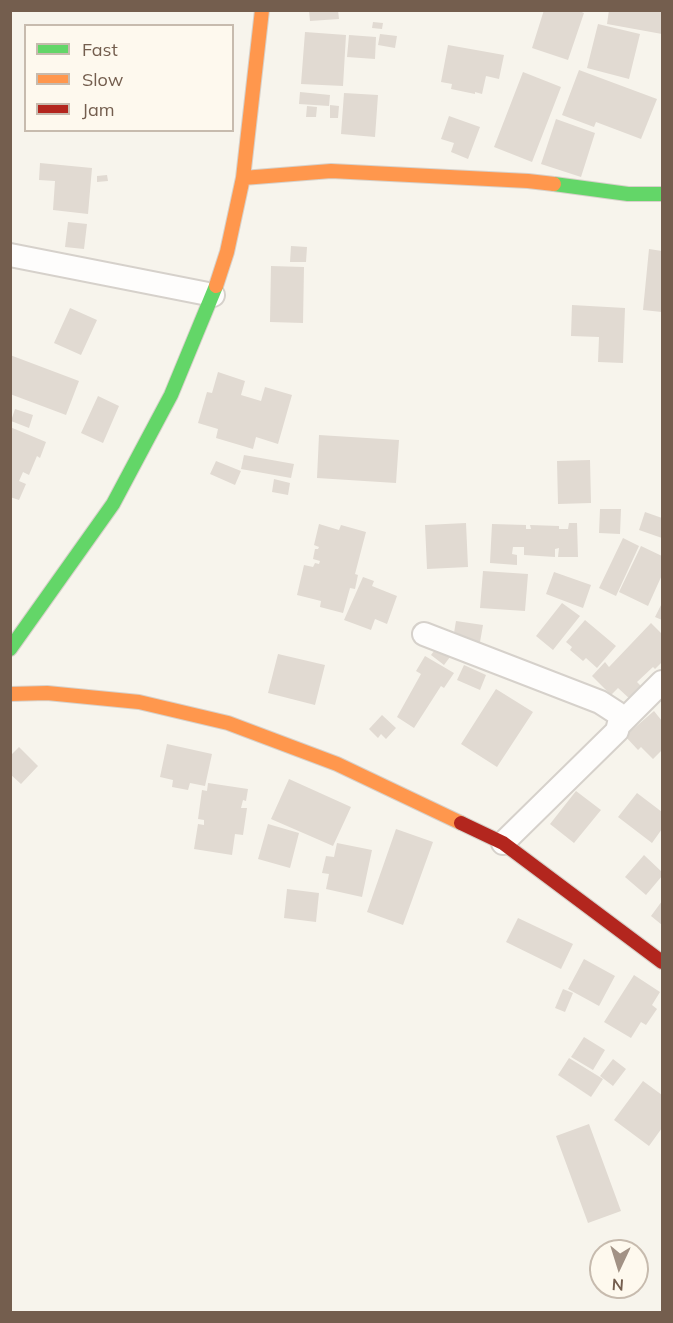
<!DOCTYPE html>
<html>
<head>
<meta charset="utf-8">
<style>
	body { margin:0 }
	#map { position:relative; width:673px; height:1323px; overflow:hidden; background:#f7f4ec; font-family:Mulish,sans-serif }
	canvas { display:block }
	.frame { position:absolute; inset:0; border:12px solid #745e4e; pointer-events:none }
	.legend { position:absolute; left:24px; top:24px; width:210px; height:108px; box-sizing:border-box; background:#fef9ee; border:2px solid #c7bbae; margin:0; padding:8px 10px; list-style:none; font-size:18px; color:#745e4e }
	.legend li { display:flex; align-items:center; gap:12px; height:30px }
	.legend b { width:30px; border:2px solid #c7bbae }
	.north { position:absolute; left:589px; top:1239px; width:60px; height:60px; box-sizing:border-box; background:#fef9ee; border:2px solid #c7bbae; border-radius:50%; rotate:184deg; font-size:16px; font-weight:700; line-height:24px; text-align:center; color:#745e4e }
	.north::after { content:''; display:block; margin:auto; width:21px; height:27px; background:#a29285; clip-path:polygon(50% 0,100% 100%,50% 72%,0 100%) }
</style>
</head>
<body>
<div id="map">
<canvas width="673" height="1323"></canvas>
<div class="frame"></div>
<ul class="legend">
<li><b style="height:8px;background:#63d668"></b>Fast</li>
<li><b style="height:8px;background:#ff974d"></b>Slow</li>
<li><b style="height:8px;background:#b3261e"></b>Jam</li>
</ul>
<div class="north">N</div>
</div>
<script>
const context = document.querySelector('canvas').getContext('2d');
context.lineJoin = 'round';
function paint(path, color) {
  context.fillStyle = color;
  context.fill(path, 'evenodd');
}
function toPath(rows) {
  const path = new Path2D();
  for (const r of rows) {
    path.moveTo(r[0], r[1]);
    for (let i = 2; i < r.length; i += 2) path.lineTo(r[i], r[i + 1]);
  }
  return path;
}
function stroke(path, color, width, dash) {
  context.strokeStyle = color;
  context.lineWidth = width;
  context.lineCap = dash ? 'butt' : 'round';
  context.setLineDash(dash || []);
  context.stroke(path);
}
const building = toPath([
	[309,10,338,10,339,19,310,21],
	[544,10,577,10,584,13,568,60,532,48],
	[609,10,662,10,662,34,607,24],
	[373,22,383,23,382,29,372,28],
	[598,24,640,34,629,79,587,68],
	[305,32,346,35,343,86,301,84],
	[380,34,397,36,395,48,378,45],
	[349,35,376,37,375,59,347,57],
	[448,45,504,55,499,79,486,76,482,94,475,92,475,94,451,89,452,84,441,82],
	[579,70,657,99,641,139,596,122,594,127,562,115],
	[523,72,561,87,532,162,494,147],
	[300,92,330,95,329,106,299,104],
	[344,93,378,95,375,137,341,134],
	[330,105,339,106,338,118,330,118],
	[307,106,317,107,316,117,306,117],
	[449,116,480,127,468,159,451,152,454,143,441,139],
	[556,119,595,133,581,177,541,164],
	[40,163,92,168,88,214,53,210,55,181,39,180],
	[107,175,108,181,97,182,97,176],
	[68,222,87,224,84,249,65,247],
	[291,246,307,247,306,262,290,262],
	[649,249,662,251,662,312,643,310],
	[271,266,304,267,303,323,270,322],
	[572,305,625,308,623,363,598,362,599,337,571,336],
	[70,308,97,320,81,355,54,343],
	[10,355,79,381,66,415,10,394],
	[218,372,245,381,241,395,261,401,265,387,292,395,278,444,256,437,253,449,216,438,218,429,198,423,207,392,212,393],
	[98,396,119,406,103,443,81,433],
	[15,409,33,415,29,428,11,421],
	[10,427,46,442,40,458,37,456,29,475,23,472,19,481,26,484,19,500,10,497],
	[319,435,399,440,396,483,317,478],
	[244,455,294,464,291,478,241,469],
	[590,460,591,503,558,504,557,461],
	[216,461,241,471,235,485,210,474],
	[274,479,290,483,288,495,272,492],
	[600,509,621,509,620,534,599,533],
	[645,512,662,518,662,538,639,530],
	[466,523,468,567,427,569,425,525],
	[569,523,577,523,578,557,558,557,559,548,555,549,555,557,524,555,524,547,513,547,512,554,517,555,517,565,490,563,492,524,526,525,526,529,531,529,530,525,559,526,559,529,568,529],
	[319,524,339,530,341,525,366,532,355,574,358,575,355,589,350,588,343,613,320,607,321,601,297,595,304,565,313,567,315,563,319,564,320,561,313,559,315,549,318,549,319,547,314,545],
	[623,538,639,546,616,596,599,588],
	[641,546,662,556,662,575,648,606,619,592],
	[483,571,528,574,525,611,480,608],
	[554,572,591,585,583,608,546,594],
	[363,577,374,581,372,586,397,596,387,624,375,619,371,630,344,620],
	[562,603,580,616,553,650,536,636],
	[662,603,662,620,655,617],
	[585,620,616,646,597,668,586,658,583,661,570,650,572,647,566,642],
	[456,621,483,625,480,642,453,639],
	[651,623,662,634,662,662,655,669,653,667,637,682,642,687,631,700,618,688,611,695,592,676,605,662,609,667],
	[437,647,450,657,444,665,431,655],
	[278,654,325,665,315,705,268,693],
	[425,656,454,673,444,688,441,686,414,728,397,717,421,674,416,671],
	[464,665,486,675,480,690,457,680],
	[496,689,533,712,497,767,461,744],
	[654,711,662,721,662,750,653,759,641,747,638,750,625,736],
	[382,715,396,728,386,739,381,734,378,738,369,729],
	[167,744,212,754,205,786,190,783,188,790,172,787,173,780,160,777],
	[19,747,38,766,21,784,10,774,10,756],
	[289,779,351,807,333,846,271,819],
	[208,783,248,789,246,801,243,800,241,808,247,808,243,835,235,834,232,855,194,849,198,824,204,825,204,820,198,819,202,790,207,791],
	[576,791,601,810,574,843,550,824],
	[637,793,662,812,662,829,652,843,618,817],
	[268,824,299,833,290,868,258,859],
	[396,829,433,842,403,925,367,912],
	[337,843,372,850,362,897,326,889,329,874,322,873,326,856,334,857],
	[644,855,662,872,662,876,646,895,625,877],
	[287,889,319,893,316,922,284,918],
	[662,901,662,925,651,916],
	[518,918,573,944,561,969,506,942],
	[584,959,615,976,599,1006,568,989],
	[634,975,660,992,652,1005,657,1009,646,1025,641,1022,631,1038,604,1022],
	[563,989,573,993,565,1012,555,1008],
	[584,1037,605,1050,593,1070,571,1057],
	[569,1058,603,1079,591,1097,558,1075],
	[613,1059,626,1069,613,1086,600,1076],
	[643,1081,662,1095,662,1128,649,1146,614,1120],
	[589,1124,621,1211,588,1223,556,1136]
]);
const street = toPath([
	[10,255,213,295],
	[424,634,600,702,617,713,620,719,617,731,503,843],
	[620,724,662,682]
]);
const fast = toPath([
	[554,184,628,194,662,194],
	[10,649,113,504,171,395,216,286]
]);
const slow = toPath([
	[243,178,331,171,528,181,554,184],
	[216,286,227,252,243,178,262,10],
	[10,694,47,693,139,702,228,723,337,764,461,823]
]);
const jam = toPath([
	[461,823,503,843,662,962]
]);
paint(building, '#e1dad2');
stroke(street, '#d6d1cb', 26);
stroke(fast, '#d7d1ca', 16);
stroke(slow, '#d7d1ca', 16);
stroke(jam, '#d7d1ca', 16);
stroke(street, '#fefdfc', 22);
stroke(fast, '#63d668', 14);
stroke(slow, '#ff974d', 14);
stroke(jam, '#b3261e', 14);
</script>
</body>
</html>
